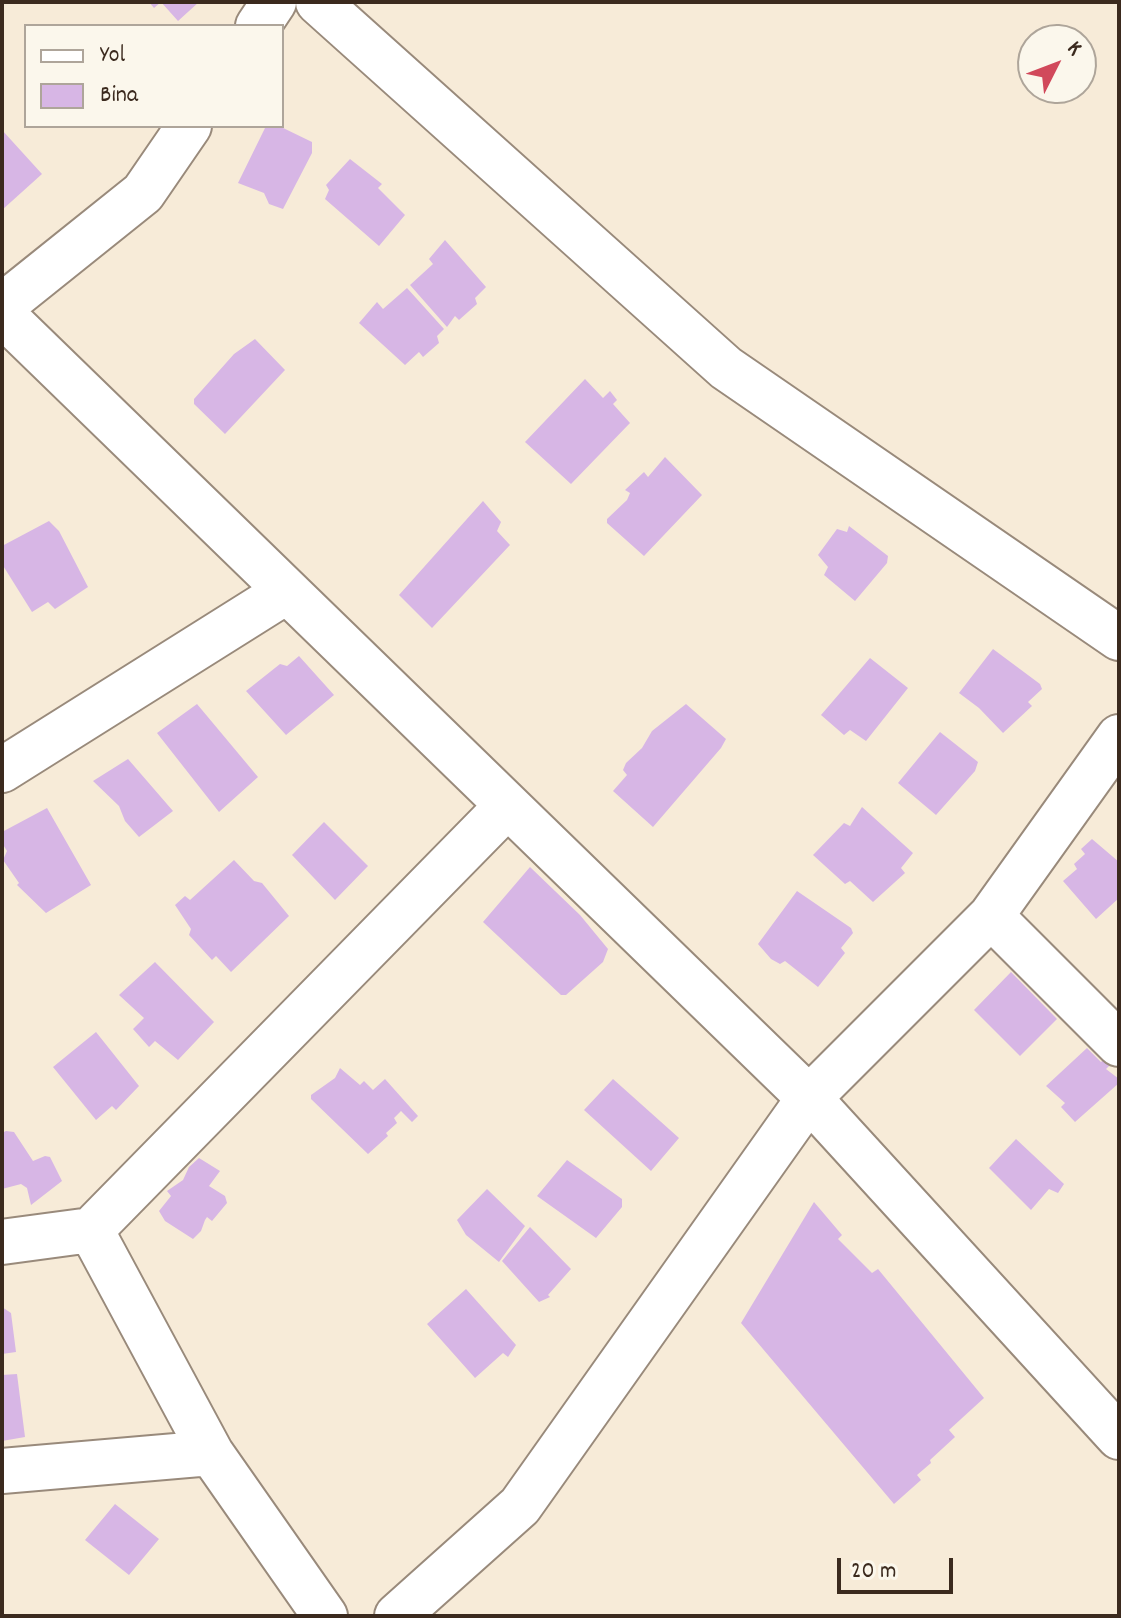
<!DOCTYPE html>
<html>
<head>
<meta charset="utf-8">
<style>
	body { margin:0 }
	#map { position:relative; width:1121px; height:1618px; overflow:hidden; background:#f7ebd8; font-family:Dekko,sans-serif }
	canvas { display:block }
	.frame { position:absolute; inset:0; border:4px solid #3b2a1e; pointer-events:none }
	.legend { position:absolute; left:24px; top:24px; width:260px; height:104px; box-sizing:border-box; background:#fbf7ec; border:2px solid #aea59a; margin:0; padding:10px 14px; list-style:none; font-size:24px; color:#3b2a1e }
	.legend li { display:flex; align-items:center; gap:16px; height:40px }
	.legend b { width:40px; border:2px solid #aea59a }
	.north { position:absolute; left:1017px; top:24px; width:80px; height:80px; box-sizing:border-box; background:#fbf7ec; border:2px solid #aea59a; border-radius:50%; rotate:48deg; font-size:22px; font-weight:700; line-height:32px; text-align:center; color:#3b2a1e }
	.north::after { content:''; display:block; margin:auto; width:28px; height:36px; background:#d1495b; clip-path:polygon(50% 0,100% 100%,50% 72%,0 100%) }
	.scale { position:absolute; left:837px; top:1558px; width:116px; height:36px; box-sizing:border-box; border:4px solid #3b2a1e; border-top:0; padding-left:10px; font-size:24px; line-height:28px; white-space:nowrap; color:#3b2a1e; -webkit-text-stroke:6px #fbf7ec; paint-order:stroke }
</style>
</head>
<body>
<div id="map">
<canvas width="1121" height="1618"></canvas>
<div class="frame"></div>
<ul class="legend">
<li><b style="height:10px;background:#fff"></b>Yol</li>
<li><b style="height:22px;background:#d7b6e5"></b>Bina</li>
</ul>
<div class="north">K</div>
<div class="scale">20 m</div>
</div>
<script>
const context = document.querySelector('canvas').getContext('2d');
context.lineJoin = 'round';
function paint(path, color) {
  context.fillStyle = color;
  context.fill(path, 'evenodd');
}
function toPath(rows) {
  const path = new Path2D();
  for (const r of rows) {
    path.moveTo(r[0], r[1]);
    for (let i = 2; i < r.length; i += 2) path.lineTo(r[i], r[i + 1]);
  }
  return path;
}
function stroke(path, color, width, dash) {
  context.strokeStyle = color;
  context.lineWidth = width;
  context.lineCap = dash ? 'butt' : 'round';
  context.setLineDash(dash || []);
  context.stroke(path);
}
const building = toPath([
	[149,2,199,2,178,21,161,2,154,8],
	[266,126,279,126,312,142,312,153,283,209,269,204,264,193,238,183],
	[2,130,42,174,2,210],
	[350,159,382,184,378,188,405,215,379,246,325,199,329,190,326,185],
	[445,240,486,287,475,298,477,304,459,320,455,316,447,327,410,285,433,264,429,259],
	[407,288,444,329,437,336,439,343,423,357,419,352,405,365,359,323,377,302,383,309],
	[255,339,285,370,225,434,194,404,194,399,234,354],
	[585,379,603,398,610,391,617,400,613,404,630,423,571,484,525,442],
	[665,457,702,495,644,556,607,523,607,519,627,500,630,493,625,490,644,472,648,477],
	[483,501,501,522,497,531,510,545,432,628,399,595],
	[49,521,59,531,88,587,55,609,48,602,32,612,2,564,2,546],
	[849,526,888,556,887,563,855,601,824,575,828,567,818,555,837,529,847,532],
	[993,649,1040,684,1042,689,1028,702,1032,706,1003,733,979,708,959,693],
	[299,656,334,695,286,735,246,691,280,664,287,666],
	[870,658,908,688,866,741,850,730,844,735,821,715],
	[197,704,258,777,219,812,157,733],
	[686,704,726,739,721,748,653,827,613,791,627,775,623,770,626,763,642,748,652,731],
	[940,732,978,762,975,771,936,815,898,783],
	[128,759,173,811,139,837,125,821,119,806,93,781],
	[862,807,913,853,901,868,905,873,873,902,850,881,845,884,813,855,844,823,850,826],
	[47,808,91,885,46,913,17,885,19,883,3,860,7,851,2,843,2,832],
	[324,822,368,866,335,900,292,855],
	[1092,839,1119,862,1119,898,1096,919,1063,881,1077,869,1074,864,1085,854,1081,849],
	[234,860,254,881,262,883,289,916,231,972,216,956,212,960,189,935,191,929,175,905,185,896,190,900],
	[530,867,580,915,608,949,603,962,566,995,561,995,483,922],
	[797,891,851,928,853,933,841,948,845,953,818,987,785,961,780,964,771,959,758,944],
	[155,962,214,1022,178,1060,155,1041,149,1047,133,1029,144,1018,119,995],
	[1011,972,1057,1019,1020,1056,974,1010],
	[96,1032,139,1086,116,1110,112,1106,96,1120,53,1067],
	[1087,1048,1101,1062,1107,1056,1113,1062,1106,1069,1119,1079,1119,1083,1075,1122,1061,1107,1065,1103,1046,1086],
	[340,1068,360,1085,364,1081,373,1090,385,1079,418,1116,412,1122,401,1111,394,1118,397,1123,386,1133,388,1136,368,1154,311,1099,311,1095,335,1078],
	[613,1079,679,1138,651,1171,584,1110],
	[6,1131,14,1132,33,1161,45,1156,50,1157,62,1181,31,1205,27,1188,21,1184,2,1189,2,1133],
	[1016,1139,1064,1184,1058,1193,1049,1189,1031,1210,989,1168],
	[199,1158,220,1171,209,1186,225,1196,227,1203,212,1221,207,1217,205,1220,201,1231,193,1239,165,1221,159,1211,171,1196,167,1191,183,1180,189,1167],
	[567,1160,622,1199,622,1207,596,1238,537,1196],
	[487,1189,525,1226,499,1262,466,1235,457,1220],
	[814,1202,842,1235,838,1239,872,1273,878,1269,984,1398,949,1430,955,1437,930,1460,931,1463,917,1475,921,1480,894,1504,741,1323],
	[530,1227,571,1269,548,1295,550,1297,539,1302,502,1261],
	[466,1289,516,1345,508,1357,503,1353,475,1378,427,1324],
	[2,1307,11,1313,16,1352,2,1354],
	[17,1374,25,1437,2,1441,2,1375],
	[115,1504,159,1539,129,1575,85,1540]
]);
const minor = toPath([
	[318,2,726,368,1119,638],
	[258,26,274,2],
	[2,306,143,193,189,126],
	[2,314,809,1098,1119,1437],
	[2,770,287,591],
	[991,916,1119,1044],
	[91,1230,211,1453,325,1616],
	[2,1242,91,1230,507,806],
	[2,1471,211,1453],
	[397,1616,520,1506,809,1098,991,916,1119,737]
]);
paint(building, '#d7b6e5');
stroke(minor, '#998a7b', 48);
stroke(minor, '#fff', 44);
</script>
</body>
</html>
